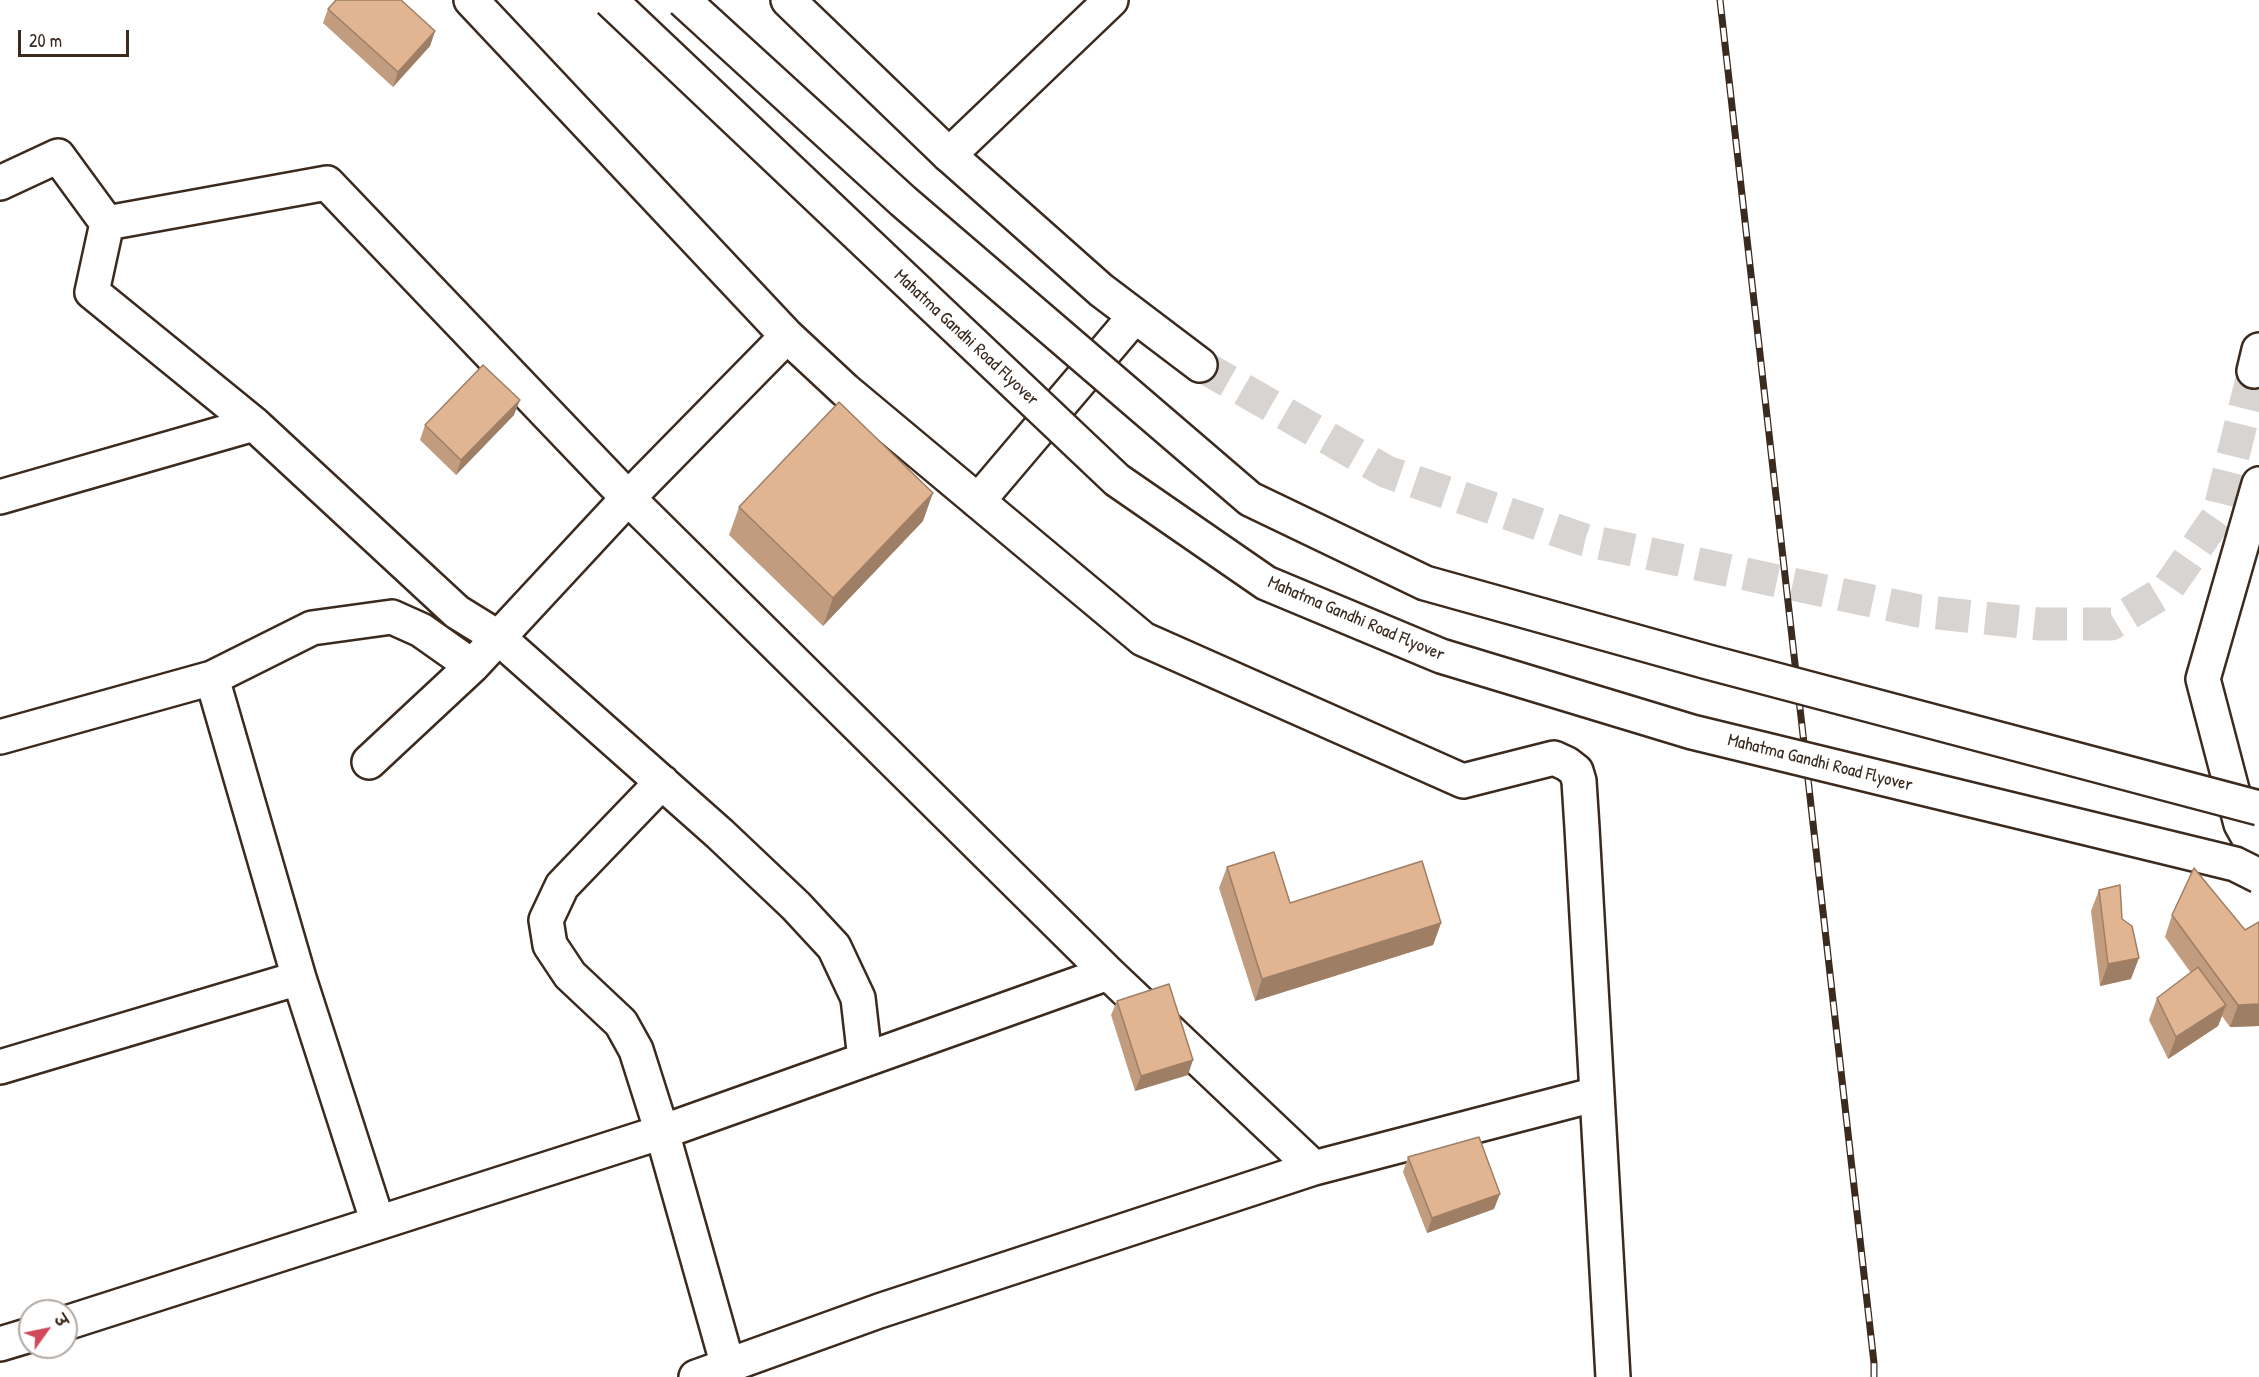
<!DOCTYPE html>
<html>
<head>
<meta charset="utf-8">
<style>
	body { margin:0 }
	#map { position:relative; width:2259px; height:1377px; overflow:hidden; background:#fff; font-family:"Patrick Hand","Playpen Sans Deva",sans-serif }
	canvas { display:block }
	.north { position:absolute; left:18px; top:1299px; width:60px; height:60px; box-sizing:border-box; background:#fff; border:2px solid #b1aaa5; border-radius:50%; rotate:57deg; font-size:16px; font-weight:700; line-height:24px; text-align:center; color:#3b2a1e }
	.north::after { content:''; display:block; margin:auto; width:21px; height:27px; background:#d1495b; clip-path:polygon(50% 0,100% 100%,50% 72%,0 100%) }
	.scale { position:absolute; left:18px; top:30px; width:111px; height:27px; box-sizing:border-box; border:3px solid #3b2a1e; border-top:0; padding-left:8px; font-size:18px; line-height:21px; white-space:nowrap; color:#3b2a1e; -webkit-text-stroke:4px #fff; paint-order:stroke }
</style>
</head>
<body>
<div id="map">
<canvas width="2259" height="1377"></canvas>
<div class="north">उ</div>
<div class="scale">20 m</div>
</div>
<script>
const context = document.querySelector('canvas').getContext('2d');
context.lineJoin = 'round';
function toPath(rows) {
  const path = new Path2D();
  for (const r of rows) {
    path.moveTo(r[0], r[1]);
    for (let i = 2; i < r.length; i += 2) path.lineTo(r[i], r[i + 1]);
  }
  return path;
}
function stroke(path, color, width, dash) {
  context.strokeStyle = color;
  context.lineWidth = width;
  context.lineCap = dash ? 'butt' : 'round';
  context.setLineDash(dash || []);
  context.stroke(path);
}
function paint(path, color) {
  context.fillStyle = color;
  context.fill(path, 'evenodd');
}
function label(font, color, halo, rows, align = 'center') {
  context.font = font + ' "Patrick Hand",sans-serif';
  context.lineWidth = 6;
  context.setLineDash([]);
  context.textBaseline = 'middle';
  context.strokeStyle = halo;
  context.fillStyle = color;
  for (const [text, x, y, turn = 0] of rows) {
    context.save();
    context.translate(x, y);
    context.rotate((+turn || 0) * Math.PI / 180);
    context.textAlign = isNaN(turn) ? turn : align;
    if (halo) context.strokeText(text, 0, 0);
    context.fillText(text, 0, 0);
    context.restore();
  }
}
const tertiaryTunnel = toPath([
	[1200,365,1387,472,1585,540,1919,611,2040,624,2111,624,2166,591,2218,516,2254,371]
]);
const minor = toPath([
	[471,0,787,336,845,390,1143,639,1463,781,1554,758,1567,764,1576,771,1579,781,1582,828,1613,1377],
	[949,155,1111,0],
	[0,183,58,156,107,223,327,183,628,498,1108,973],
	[107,223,92,292,254,424,457,612,499,638,720,834,796,906,834,947,858,998,865,1059],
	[0,497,254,424],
	[212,678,312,628,392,617,421,630,472,666],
	[0,737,212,678,299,978,0,1067],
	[369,762,472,666,628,498,787,336],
	[662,782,562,886,546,920,550,945,570,975,621,1023,636,1050,662,1132,728,1366],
	[299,978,378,1223],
	[66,1323,662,1132,1108,973,1314,1168],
	[0,1344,30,1335],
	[696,1377,879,1311,1314,1168,1597,1094]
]);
const tertiary = toPath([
	[788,0,949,155,1101,290,1200,365],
	[2254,371,2259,350],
	[2259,484,2203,679,2241,824,2259,856],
	[978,501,1135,316]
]);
const rail = toPath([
	[1720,0,1874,1363,1874,1377]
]);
const secondaryBridge = toPath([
	[610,0,1117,480,1266,583,1441,656,1692,732,2235,864,2259,876],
	[683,0,903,201,1250,499,1425,583,1708,662,2259,808]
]);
const wall = toPath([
	[328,9,435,31,430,46,393,87,323,23],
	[514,415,456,475,420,440,425,425],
	[739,507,923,521,823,626,729,535],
	[1227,867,1290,903,1441,923,1433,945,1255,1001,1219,888],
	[2099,890,2122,919,2131,979,2100,986,2091,911],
	[2172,915,2245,930,2259,1026,2230,1027,2222,1016,2218,1026,2168,1059,2149,1020,2157,998,2191,973,2165,937],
	[1117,1001,1188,1075,1135,1091,1111,1015],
	[1408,1157,1494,1209,1427,1233,1403,1172]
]);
const shadedWall = toPath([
	[435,31,430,46,393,87,398,72],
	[520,400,514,415,456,475,461,460],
	[933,493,923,521,823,626,833,598],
	[1441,923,1433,945,1255,1001,1262,979],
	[2139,958,2131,979,2100,986,2108,964],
	[2259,1004,2259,1026,2230,1027,2238,1005],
	[2226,1005,2218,1026,2168,1059,2176,1037],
	[1193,1060,1188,1075,1135,1091,1141,1076],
	[1500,1194,1494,1209,1427,1233,1432,1218]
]);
const building = toPath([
	[336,0,401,0,435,31,398,72,328,9,336,0],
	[483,365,520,400,461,460,425,425,483,365],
	[839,402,933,493,833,598,739,507,839,402],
	[1274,852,1290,903,1422,861,1441,923,1262,979,1227,867,1274,852],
	[2194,868,2245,930,2259,922,2259,1004,2238,1005,2172,915,2194,868],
	[2120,885,2122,919,2132,926,2139,958,2108,964,2099,890,2120,885],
	[2198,967,2226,1005,2176,1037,2157,998,2198,967],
	[1169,984,1193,1060,1141,1076,1117,1001,1169,984],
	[1479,1137,1500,1194,1432,1218,1408,1157,1479,1137]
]);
const streetNames = [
	["Mahatma Gandhi Road Flyover",966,338,43],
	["Mahatma Gandhi Road Flyover",1356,619,23],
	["Mahatma Gandhi Road Flyover",1820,763,14]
];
stroke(tertiaryTunnel, '#d8d4d2', 33, [33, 16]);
stroke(minor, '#3b2a1e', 38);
stroke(tertiary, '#3b2a1e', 38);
stroke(minor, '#fff', 33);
stroke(tertiary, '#fff', 33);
stroke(rail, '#3b2a1e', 7);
stroke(rail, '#fff', 4.5, [14]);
stroke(secondaryBridge, '#3b2a1e', 38, []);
stroke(secondaryBridge, '#fff', 33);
paint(wall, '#c29c7e');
paint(shadedWall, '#9e7f66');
paint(building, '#e2b592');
stroke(building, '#9e7f66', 1.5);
label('18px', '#3b2a1e', '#fff', streetNames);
</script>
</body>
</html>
